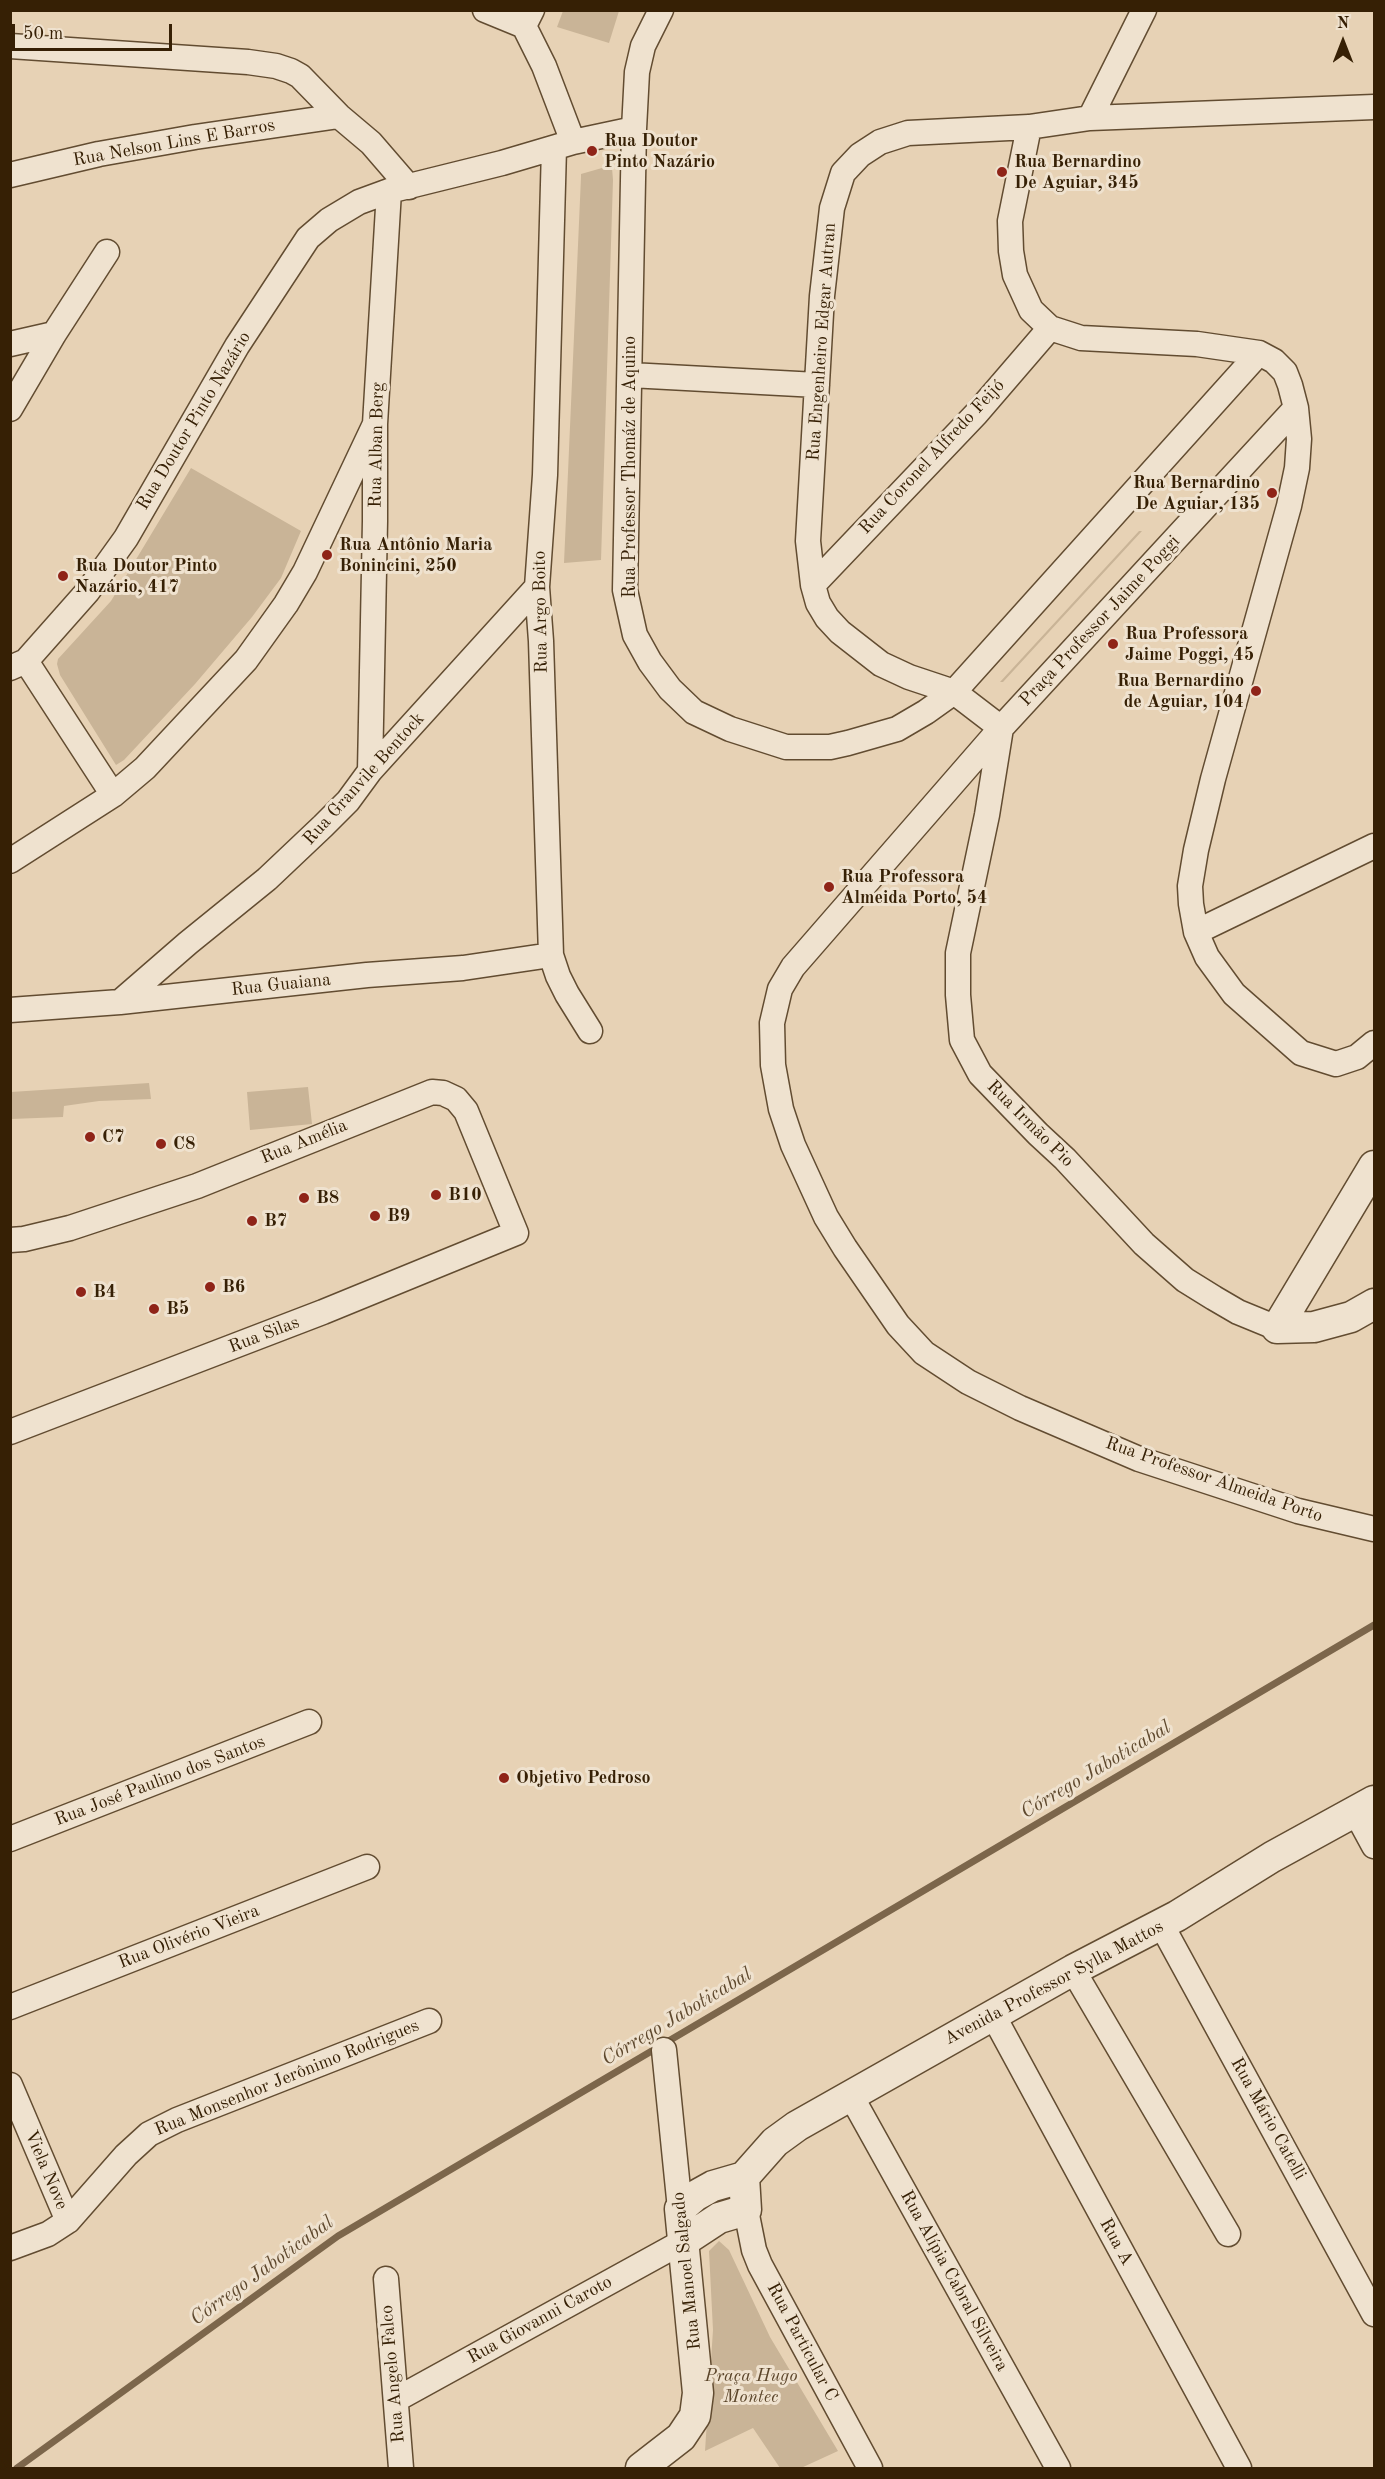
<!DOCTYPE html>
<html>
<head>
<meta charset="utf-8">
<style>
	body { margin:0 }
	#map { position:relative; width:1385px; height:2479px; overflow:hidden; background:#e7d2b5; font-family:"Old Standard TT",serif }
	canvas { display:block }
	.frame { position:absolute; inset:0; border:12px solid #362005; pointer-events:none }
	.north { position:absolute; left:1313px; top:12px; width:60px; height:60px; -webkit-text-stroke:4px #efe2cf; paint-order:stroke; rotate:0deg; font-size:16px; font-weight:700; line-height:24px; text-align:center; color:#362005 }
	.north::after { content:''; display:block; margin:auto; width:21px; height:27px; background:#362005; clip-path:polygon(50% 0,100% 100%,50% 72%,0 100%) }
	.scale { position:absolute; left:12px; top:24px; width:160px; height:27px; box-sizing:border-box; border:3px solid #362005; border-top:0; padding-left:8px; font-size:18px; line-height:21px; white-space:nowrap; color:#362005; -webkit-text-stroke:4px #efe2cf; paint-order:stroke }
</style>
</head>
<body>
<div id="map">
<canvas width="1385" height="2479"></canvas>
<div class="frame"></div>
<div class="north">N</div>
<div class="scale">50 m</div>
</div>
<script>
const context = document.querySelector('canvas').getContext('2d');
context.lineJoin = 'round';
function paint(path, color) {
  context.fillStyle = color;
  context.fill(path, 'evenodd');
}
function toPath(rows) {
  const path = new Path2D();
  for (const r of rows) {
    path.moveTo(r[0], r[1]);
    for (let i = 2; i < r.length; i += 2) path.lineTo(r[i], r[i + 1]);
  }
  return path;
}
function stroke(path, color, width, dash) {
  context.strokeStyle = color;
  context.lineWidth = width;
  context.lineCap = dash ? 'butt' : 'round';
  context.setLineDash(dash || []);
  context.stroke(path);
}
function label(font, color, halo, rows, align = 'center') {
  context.font = font + ' "Old Standard TT",serif';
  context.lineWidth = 6;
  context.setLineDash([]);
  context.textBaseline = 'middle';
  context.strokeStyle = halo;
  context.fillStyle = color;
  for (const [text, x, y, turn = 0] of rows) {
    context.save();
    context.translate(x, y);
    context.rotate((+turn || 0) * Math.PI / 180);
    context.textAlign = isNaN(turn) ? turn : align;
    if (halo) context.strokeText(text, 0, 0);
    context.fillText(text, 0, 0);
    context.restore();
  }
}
const green = toPath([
	[563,11,619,11,609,43,557,27],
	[609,166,612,168,613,180,601,560,564,563,581,177,581,174],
	[191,468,301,531,281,578,252,617,195,684,124,760,116,765,60,675,57,664,58,659,111,601],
	[1139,531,1142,531,1003,682,1000,682],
	[149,1083,151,1099,99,1101,64,1106,63,1117,11,1119,11,1092],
	[308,1087,312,1124,250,1130,247,1092],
	[719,2241,729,2250,770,2337,838,2451,801,2468,780,2468,753,2428,705,2451,713,2330,709,2251]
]);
const stream = toPath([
	[17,2468,338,2236,1374,1625]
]);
const minor = toPath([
	[485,10,524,26],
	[532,10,524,26,544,66,573,142],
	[661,10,643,46,637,72,634,129,625,590,635,635,650,662,670,689,694,712,730,729,786,747,830,747,848,743,897,729,926,712,954,692,1259,353],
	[10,46,248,62,276,66,291,71,300,76,339,116,371,143,409,187],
	[1090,118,1144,10],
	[1029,127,1010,221,1011,251,1015,275,1031,310,1050,328,1081,338,1197,344,1259,353,1274,361,1285,372,1290,385,1296,408,1299,439,1297,468,1289,506,1213,779,1196,850,1190,886,1191,904,1196,932,1207,957,1234,994,1301,1053,1336,1064,1357,1057,1374,1043],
	[554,148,545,475,537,587,541,641,551,955,558,976,567,994,590,1031],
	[10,175,99,154,195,137,339,116],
	[10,344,54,334],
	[630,375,817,385],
	[1296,408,1001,728,793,967,780,989,772,1023,773,1065,781,1109,793,1145,826,1217,845,1248,898,1325,924,1353,968,1382,1020,1408,1139,1459,1298,1511,1374,1529],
	[10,409,54,334,107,252],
	[813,585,976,414,1050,328],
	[26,661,113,795],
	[10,668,26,661,88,591,126,538,237,346,308,238,329,220,359,202,389,191,502,163,573,142,634,129],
	[1001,728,954,692,909,677,881,664,840,632,827,618,818,603,813,585,808,541,822,296,832,208,843,173,860,155,880,142,908,133,1029,127,1090,118,1374,107],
	[1001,728,987,815,958,953,958,995,962,1040,980,1074,1038,1134,1065,1159,1144,1244,1185,1280,1214,1298,1238,1312,1277,1328],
	[370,771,375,521,375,424,389,191],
	[10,861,113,795,145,768,246,660,286,604,305,572,375,424],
	[1196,932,1374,846],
	[120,1002,188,943,267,879,323,826,348,801,370,771,537,587],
	[10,1010,120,1002,367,975,463,968,551,955],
	[10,1240,24,1239,70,1228,197,1186,432,1092,443,1093,456,1099,466,1111,516,1233,323,1312,10,1432],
	[1355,1811,1374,1846],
	[10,1839,309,1722],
	[1161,1924,1374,2314],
	[1073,1970,1228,2234],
	[10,2007,367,1867],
	[993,2015,1239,2468],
	[664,2050,680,2209],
	[10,2085,68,2221],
	[850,2094,1058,2468],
	[746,2210,754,2250,760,2265,870,2468],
	[10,2248,48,2234,68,2221,126,2155,149,2134,177,2120,429,2021],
	[386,2279,401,2468],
	[397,2399,684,2241]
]);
const tertiary = toPath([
	[1277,1328,1374,1166],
	[1277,1328,1314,1327,1351,1317,1374,1304],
	[684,2241,719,2218,746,2210,744,2177,775,2142,797,2126,1073,1970,1177,1916,1272,1857,1374,1801],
	[641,2468,681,2437,695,2416,698,2393,680,2209,695,2196,713,2186,744,2177]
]);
const markers = [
	[592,151,6,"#8f2418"],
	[1002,172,6,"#8f2418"],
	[1272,493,6,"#8f2418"],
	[327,555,6,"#8f2418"],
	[63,576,6,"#8f2418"],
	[1113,644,6,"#8f2418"],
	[1256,691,6,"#8f2418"],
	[829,887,6,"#8f2418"],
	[90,1137,6,"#8f2418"],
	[161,1144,6,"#8f2418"],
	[436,1195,6,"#8f2418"],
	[304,1198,6,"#8f2418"],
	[375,1216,6,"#8f2418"],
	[252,1221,6,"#8f2418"],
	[210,1287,6,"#8f2418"],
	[81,1292,6,"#8f2418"],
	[154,1309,6,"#8f2418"],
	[504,1778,6,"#8f2418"]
];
const poiNames = [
	["Rua Doutor",604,141],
	["Pinto Nazário",604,162],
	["Rua Bernardino",1014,162],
	["De Aguiar, 345",1014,183],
	["Rua Bernardino",1260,483,"right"],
	["De Aguiar, 135",1260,504,"right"],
	["Rua Antônio Maria",339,545],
	["Bonincini, 250",339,566],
	["Rua Doutor Pinto",75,566],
	["Nazário, 417",75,587],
	["Rua Professora",1125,634],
	["Jaime Poggi, 45",1125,655],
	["Rua Bernardino",1244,681,"right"],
	["de Aguiar, 104",1244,702,"right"],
	["Rua Professora",841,877],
	["Almeida Porto, 54",841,898],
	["C7",102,1137],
	["C8",173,1144],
	["B10",448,1195],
	["B8",316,1198],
	["B9",387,1216],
	["B7",264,1221],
	["B6",222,1287],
	["B4",93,1292],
	["B5",166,1309],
	["Objetivo Pedroso",516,1778]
];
const streetNames = [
	["Rua Nelson Lins E Barros",174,143,-10],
	["Rua Engenheiro Edgar Autran",822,342,-86],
	["Rua Doutor Pinto Nazário",194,421,-59],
	["Rua Alban Berg",377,445,-89],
	["Rua Coronel Alfredo Feijó",932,457,-47],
	["Rua Professor Thomáz de Aquino",630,467,-90],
	["Rua Argo Boito",541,612,-91],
	["Praça Professor Jaime Poggi",1100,621,-47],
	["Rua Granvile Bentock",364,779,-48],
	["Rua Guaiana",281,985,-6],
	["Rua Irmão Pio",1030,1124,45],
	["Rua Amélia",304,1142,-22],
	["Rua Silas",264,1335,-21],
	["Rua Professor Almeida Porto",1214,1480,19],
	["Rua José Paulino dos Santos",160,1781,-21],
	["Rua Olivério Vieira",189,1937,-21],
	["Avenida Professor Sylla Mattos",1054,1983,-28],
	["Rua Monsenhor Jerônimo Rodrigues",287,2078,-22],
	["Rua Mário Catelli",1268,2119,61],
	["Viela Nove",46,2170,67],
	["Rua A",1116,2242,61],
	["Rua Manoel Salgado",687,2271,-96],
	["Rua Alípia Cabral Silveira",954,2281,61],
	["Rua Giovanni Caroto",540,2320,-29],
	["Rua Particular C",802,2342,62],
	["Rua Angelo Falco",393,2374,-95]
];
const parkNames = [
	["Praça Hugo",751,2376],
	["Montec",751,2397]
];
const waterNames = [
	["Córrego Jaboticabal",1096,1770,-31],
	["Córrego Jaboticabal",677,2017,-31],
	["Córrego Jaboticabal",262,2271,-36]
];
paint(green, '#c9b497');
stroke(stream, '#7c664b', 7);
stroke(minor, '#624c31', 27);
stroke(tertiary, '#624c31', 33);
stroke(minor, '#efe2cf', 24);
stroke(tertiary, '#efe2cf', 30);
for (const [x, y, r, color] of markers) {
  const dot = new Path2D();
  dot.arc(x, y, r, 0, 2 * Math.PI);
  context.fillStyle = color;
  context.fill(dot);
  stroke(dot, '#efe2cf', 2);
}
label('bold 18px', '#362005', '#efe2cf', poiNames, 'left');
label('18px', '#362005', '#efe2cf', streetNames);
label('italic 18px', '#5b452a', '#efe2cf', parkNames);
label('italic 20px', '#5f492e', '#efe2cf', waterNames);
</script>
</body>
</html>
